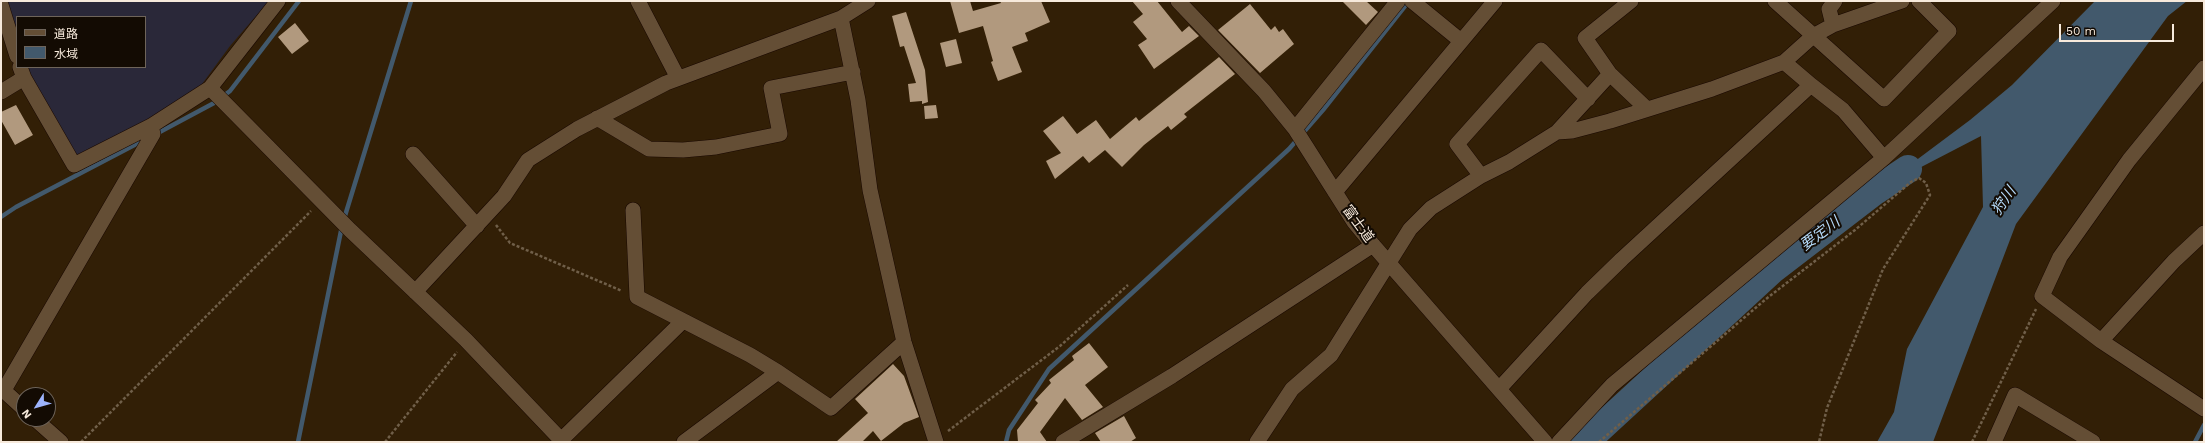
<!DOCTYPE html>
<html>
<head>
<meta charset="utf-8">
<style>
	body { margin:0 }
	#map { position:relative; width:2205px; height:443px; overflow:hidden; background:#321f06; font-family:"Work Sans","Noto Sans JP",sans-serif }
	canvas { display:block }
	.frame { position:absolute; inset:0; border:2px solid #f7eadc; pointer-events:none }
	.legend { position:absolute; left:16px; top:16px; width:130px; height:52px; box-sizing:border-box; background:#130b03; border:1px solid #6e645a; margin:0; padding:5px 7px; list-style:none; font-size:12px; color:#f7eadc }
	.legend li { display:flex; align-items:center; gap:8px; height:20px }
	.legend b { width:20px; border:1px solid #6e645a }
	.north { position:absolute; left:16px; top:387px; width:40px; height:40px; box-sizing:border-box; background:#130b03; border:1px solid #6e645a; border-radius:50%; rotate:233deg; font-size:11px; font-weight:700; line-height:16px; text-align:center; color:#f7eadc }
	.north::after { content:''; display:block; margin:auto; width:14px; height:18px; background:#9db4fd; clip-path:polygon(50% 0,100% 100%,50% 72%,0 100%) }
	.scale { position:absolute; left:2059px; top:24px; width:115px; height:18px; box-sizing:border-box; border:2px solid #f7eadc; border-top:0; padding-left:5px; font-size:12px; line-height:14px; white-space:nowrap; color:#f7eadc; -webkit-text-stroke:3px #130b03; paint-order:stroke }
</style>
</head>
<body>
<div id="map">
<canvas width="2205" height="443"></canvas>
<div class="frame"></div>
<ul class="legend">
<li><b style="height:5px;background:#644e35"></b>道路</li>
<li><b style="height:11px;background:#42596c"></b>水域</li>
</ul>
<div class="north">N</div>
<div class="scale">50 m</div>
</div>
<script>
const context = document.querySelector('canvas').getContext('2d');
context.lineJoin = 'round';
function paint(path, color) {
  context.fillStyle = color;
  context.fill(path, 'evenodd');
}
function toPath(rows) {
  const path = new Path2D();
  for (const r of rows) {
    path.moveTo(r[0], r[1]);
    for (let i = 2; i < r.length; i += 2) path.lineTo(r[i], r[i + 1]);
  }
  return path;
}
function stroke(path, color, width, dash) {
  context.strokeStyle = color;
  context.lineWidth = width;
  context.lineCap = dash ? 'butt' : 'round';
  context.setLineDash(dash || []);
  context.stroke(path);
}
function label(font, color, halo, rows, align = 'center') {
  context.font = font + ' "Work Sans","Noto Sans JP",sans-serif';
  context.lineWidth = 4;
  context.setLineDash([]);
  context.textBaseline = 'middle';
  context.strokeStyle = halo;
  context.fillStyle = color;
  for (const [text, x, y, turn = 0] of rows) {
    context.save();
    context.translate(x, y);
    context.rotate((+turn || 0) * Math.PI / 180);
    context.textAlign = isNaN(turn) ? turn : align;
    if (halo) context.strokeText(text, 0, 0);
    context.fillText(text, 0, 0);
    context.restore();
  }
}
const education = toPath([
	[6,1,269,1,230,46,194,95,84,157,77,157,71,153,27,67,145,67,145,17,17,17,17,36]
]);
const water = toPath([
	[2095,1,2187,1,2168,16,2016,224,1933,442,1877,442,1894,412,1907,349,1983,207,1981,136,1875,191,1970,120,2012,85]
]);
const stream = toPath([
	[156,134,214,103,230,91,299,1],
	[1,217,16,207,144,140],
	[344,219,411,1],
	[298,442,342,226],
	[1006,442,1009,430,1049,369,1289,149,1323,110,1409,1],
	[2195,442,2204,425]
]);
const river = toPath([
	[1585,442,1772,270,1875,191,1908,169]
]);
const building = toPath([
	[950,1,970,1,973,11,1001,3,1000,1,1041,1,1050,22,1025,33,1028,41,1012,47,1022,72,998,81,991,62,993,61,983,26,959,33],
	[1132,1,1157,1,1182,32,1189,26,1199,36,1154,69,1138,45,1147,39,1133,22,1143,14],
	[1342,1,1366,1,1378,12,1366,25],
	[1250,4,1271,30,1275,26,1279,32,1283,29,1294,44,1260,73,1218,30],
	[906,12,925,70,928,102,922,104,922,101,910,102,908,84,916,83,904,46,900,47,892,16],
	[295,23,309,41,292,54,278,37],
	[956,39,962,63,946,67,940,43],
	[1219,57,1235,74,1184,114,1187,117,1171,130,1168,126,1144,145,1122,167,1105,150,1089,163,1083,156,1055,179,1046,161,1061,153,1043,131,1063,116,1077,134,1096,120,1110,139,1136,117,1139,121],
	[16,105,33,135,15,145,1,120,1,112],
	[936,105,938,118,925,119,924,106],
	[1089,343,1108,367,1085,385,1103,407,1082,420,1065,398,1040,432,1047,442,1018,442,1017,430,1038,403,1035,400,1051,383,1049,380,1074,360,1072,356],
	[893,364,904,376,919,417,904,423,881,441,873,431,862,442,836,442,868,413,855,399],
	[1124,416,1136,438,1130,442,1101,442,1095,433]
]);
const path = toPath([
	[496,225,510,243,622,291],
	[948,431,1060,346,1128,285],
	[81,442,311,211],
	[385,442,457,352],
	[1599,442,1766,299,1855,230,1911,182,1919,178,1926,183,1930,195,1883,269,1827,408,1819,442],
	[1972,442,2036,309]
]);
const minor = toPath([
	[638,1,678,78],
	[1178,1,1264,91,1295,129,1354,222,1373,245,1545,442],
	[1412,1,1461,41],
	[1631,1,1585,38,1610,74,1647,109],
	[1775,1,1884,99,1949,31,1919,1],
	[1,5,17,56],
	[841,18,858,100,870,190,904,342,936,442],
	[1833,25,1829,9,1835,1],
	[20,67,24,78,74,165,151,126,210,88,350,230,466,340,563,442],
	[2204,68,2129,160,2060,257,2042,296,2101,341,2204,409],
	[1811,85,1843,110,1884,158],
	[210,88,278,1],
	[1,92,24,78],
	[597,118,649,149,683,150,716,147,780,134,771,88,853,72],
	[1295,129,1398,1],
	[1557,132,1610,74],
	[413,154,477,226],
	[1481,176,1457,144,1541,50,1588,99],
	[1335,192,1495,1],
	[633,210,637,297,750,355,778,372,684,442],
	[415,292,504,196,528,160,577,129,666,83,841,18,868,1],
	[2101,341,2174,261,2204,233],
	[778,372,831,408,904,342],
	[1,388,24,409],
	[1499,389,1587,293,1622,259,1811,85,1784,62],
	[4,390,153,134,151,126],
	[35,419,61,442],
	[561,440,683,321],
	[1063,442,1172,376,1373,245],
	[1257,442,1292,389,1331,355,1410,229,1431,208,1481,176,1509,162,1557,132,1572,131,1610,121,1712,89,1784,62,1813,36,1833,25,1902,1],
	[1559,442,1612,385,1884,158,2053,1],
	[1994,442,2015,395,2093,442]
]);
const streetNames = [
	["富士道",1358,224,54]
];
const waterNames = [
	["狩川",2004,201,-55],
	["要定川",1820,234,-37]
];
paint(education, '#2a2839');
paint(water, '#42596c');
stroke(stream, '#42596c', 4.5);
stroke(river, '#42596c', 28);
paint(building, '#b1997e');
stroke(minor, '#190800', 16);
stroke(path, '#705f49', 2.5, [3, 2]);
stroke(minor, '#644e35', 15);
label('14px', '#f7eadc', '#130b03', streetNames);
label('italic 15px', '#b5daf9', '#130b03', waterNames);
</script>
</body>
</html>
